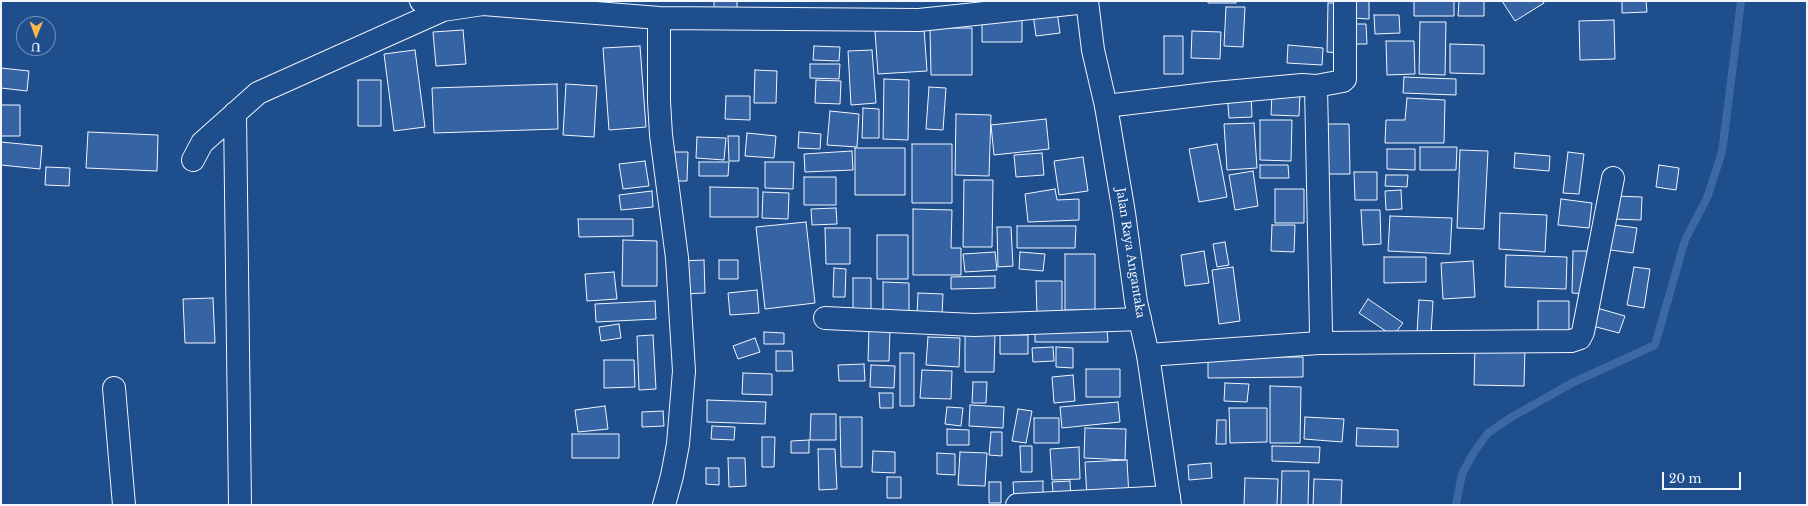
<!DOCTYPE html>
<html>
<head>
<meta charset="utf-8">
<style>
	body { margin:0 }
	#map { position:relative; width:1808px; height:506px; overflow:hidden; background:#1f4e8c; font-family:"Libre Baskerville",serif }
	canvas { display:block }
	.frame { position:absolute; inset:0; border:2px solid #f2f6ff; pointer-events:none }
	.north { position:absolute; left:16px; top:16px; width:40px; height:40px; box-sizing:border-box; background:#1f4e8c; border:1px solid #7391ba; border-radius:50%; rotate:181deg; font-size:11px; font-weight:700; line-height:16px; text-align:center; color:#f2f6ff }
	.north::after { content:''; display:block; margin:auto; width:14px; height:18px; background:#ffb74d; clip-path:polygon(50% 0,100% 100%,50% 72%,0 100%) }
	.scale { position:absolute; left:1662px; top:472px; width:79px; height:18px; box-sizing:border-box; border:2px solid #f2f6ff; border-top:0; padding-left:5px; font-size:12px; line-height:14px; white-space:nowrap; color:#f2f6ff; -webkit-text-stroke:3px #1f4e8c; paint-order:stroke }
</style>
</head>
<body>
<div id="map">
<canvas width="1808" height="506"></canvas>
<div class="frame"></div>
<div class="north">U</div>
<div class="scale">20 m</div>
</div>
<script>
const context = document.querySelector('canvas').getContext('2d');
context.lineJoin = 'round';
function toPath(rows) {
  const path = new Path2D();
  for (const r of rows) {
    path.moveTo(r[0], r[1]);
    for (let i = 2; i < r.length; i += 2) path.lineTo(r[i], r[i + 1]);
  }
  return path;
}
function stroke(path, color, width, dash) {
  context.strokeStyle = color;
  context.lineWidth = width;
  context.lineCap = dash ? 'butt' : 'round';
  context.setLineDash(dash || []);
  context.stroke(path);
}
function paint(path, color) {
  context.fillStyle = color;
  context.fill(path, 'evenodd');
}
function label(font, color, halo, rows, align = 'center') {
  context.font = font + ' "Libre Baskerville",serif';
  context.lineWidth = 3;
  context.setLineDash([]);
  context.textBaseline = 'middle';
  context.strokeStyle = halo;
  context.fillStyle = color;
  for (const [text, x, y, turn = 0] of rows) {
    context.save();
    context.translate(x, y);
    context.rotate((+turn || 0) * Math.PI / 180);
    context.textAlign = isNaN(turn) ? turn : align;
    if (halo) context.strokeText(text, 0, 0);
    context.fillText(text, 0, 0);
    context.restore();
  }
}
const stream = toPath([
	[1456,505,1462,474,1474,452,1488,433,1510,418,1572,383,1655,345,1685,240,1707,198,1722,152,1741,1]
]);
const building = toPath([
	[714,1,737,1,737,11,714,10,714,1],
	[1208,1,1236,1,1236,3,1208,3,1208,1],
	[1353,1,1369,1,1369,19,1352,18,1353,1],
	[1414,1,1454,1,1454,16,1414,16,1414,1],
	[1459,1,1484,1,1484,16,1458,16,1459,1],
	[1502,1,1543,1,1544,3,1515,21,1502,1],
	[1622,1,1646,1,1647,12,1622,13,1622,1],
	[1328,3,1343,3,1342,53,1327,52,1328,3],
	[1226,7,1245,7,1243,47,1224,46,1226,7],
	[1057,11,1060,33,1036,36,1033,14,1057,11],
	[1374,15,1399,15,1400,33,1375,34,1374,15],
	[1022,19,1022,42,982,42,982,20,1022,19],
	[1614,20,1615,59,1580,60,1579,21,1614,20],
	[1420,22,1446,22,1445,75,1419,74,1420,22],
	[1353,24,1366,24,1367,44,1353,44,1353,24],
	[924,28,927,71,878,74,875,31,924,28],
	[930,28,972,28,972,75,931,75,930,28],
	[463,30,466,64,436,66,433,32,463,30],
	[1192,31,1221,32,1220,59,1191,58,1192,31],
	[1164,36,1183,36,1183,74,1164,74,1164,36],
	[1386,41,1414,41,1415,74,1387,75,1386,41],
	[1450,44,1484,45,1484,74,1450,73,1450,44],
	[1288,45,1323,48,1322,65,1287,63,1288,45],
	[640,46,646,127,609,130,603,48,640,46],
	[814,46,840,47,839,61,813,60,814,46],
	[415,50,425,127,394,131,384,54,415,50],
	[872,50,876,103,851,105,848,51,872,50],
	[810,64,840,64,839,79,810,78,810,64],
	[1,68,29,71,27,91,1,88,1,68],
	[755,70,777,71,776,103,754,103,755,70],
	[1404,77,1456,79,1456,95,1403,93,1404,77],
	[884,79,909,80,908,140,883,139,884,79],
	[358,80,381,80,381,126,358,126,358,80],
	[816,80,841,81,840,104,815,103,816,80],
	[557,84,558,129,434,133,432,88,557,84],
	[566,84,597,86,594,137,563,135,566,84],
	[929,87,946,88,943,130,926,129,929,87],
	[1251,93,1252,117,1229,118,1227,94,1251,93],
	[1272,93,1300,93,1299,116,1271,115,1272,93],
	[726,96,750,96,750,120,725,119,726,96],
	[1407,98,1445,100,1444,143,1385,143,1386,120,1405,120,1407,98],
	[1,105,20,105,20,136,1,136,1,105],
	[863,108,879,109,879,138,862,138,863,108],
	[830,111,859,114,857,147,827,145,830,111],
	[956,114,991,115,989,176,955,175,956,114],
	[1046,119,1049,149,994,155,991,125,1046,119],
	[1260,120,1292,120,1291,161,1260,160,1260,120],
	[1254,123,1257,168,1227,170,1224,124,1254,123],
	[1328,124,1349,124,1350,174,1328,174,1328,124],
	[88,132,158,135,157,171,86,168,88,132],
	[799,132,821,134,820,149,798,148,799,132],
	[747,133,776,136,774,158,745,156,747,133],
	[728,136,739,136,739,161,729,161,728,136],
	[697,137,726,138,724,160,696,158,697,137],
	[1,142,42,146,40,169,1,165,1,142],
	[912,144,952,144,952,203,912,203,912,144],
	[1217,144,1227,197,1199,202,1189,149,1217,144],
	[1420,147,1457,147,1456,170,1420,170,1420,147],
	[855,148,905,148,905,195,855,195,855,148],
	[1387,149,1415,149,1415,170,1387,169,1387,149],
	[1460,150,1488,151,1484,229,1457,228,1460,150],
	[852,151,853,170,805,172,804,154,852,151],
	[672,152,688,152,687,181,671,181,672,152],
	[1568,152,1584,154,1579,194,1563,193,1568,152],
	[1042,153,1044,175,1016,177,1014,155,1042,153],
	[1515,153,1550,156,1549,171,1514,168,1515,153],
	[1083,157,1088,191,1059,195,1054,161,1083,157],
	[645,161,649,186,623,189,619,164,645,161],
	[699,162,729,162,728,176,699,176,699,162],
	[765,162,794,162,793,189,765,188,765,162],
	[1260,165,1288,165,1289,178,1260,178,1260,165],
	[1659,165,1679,168,1676,190,1656,187,1659,165],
	[46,167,70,168,69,186,45,185,46,167],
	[1253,171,1258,206,1235,210,1229,175,1253,171],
	[1354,172,1377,172,1377,200,1355,200,1354,172],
	[1386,175,1408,175,1407,187,1385,186,1386,175],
	[804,177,836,177,836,205,804,205,804,177],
	[964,180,993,180,992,247,963,247,964,180],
	[710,187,758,188,758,217,710,217,710,187],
	[1055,189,1057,200,1079,199,1079,220,1028,222,1025,194,1055,189],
	[1275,189,1304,189,1304,223,1275,223,1275,189],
	[1401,190,1402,209,1386,210,1385,191,1401,190],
	[652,191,653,207,621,210,619,195,652,191],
	[763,192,789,193,788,219,762,218,763,192],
	[1614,196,1642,197,1641,220,1614,219,1614,196],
	[1561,199,1592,203,1589,228,1558,225,1561,199],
	[836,208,837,224,812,225,811,209,836,208],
	[913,209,952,210,951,248,961,248,961,275,913,275,913,209],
	[1361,210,1380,210,1381,244,1363,245,1361,210],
	[1500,213,1547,215,1545,252,1499,249,1500,213],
	[1390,216,1452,218,1450,254,1388,251,1390,216],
	[578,219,633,219,633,236,579,237,578,219],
	[806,222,815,303,765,309,756,227,806,222],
	[1607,224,1637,228,1633,253,1603,249,1607,224],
	[1272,225,1295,225,1294,252,1271,251,1272,225],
	[1017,226,1076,226,1075,248,1017,248,1017,226],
	[997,227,1011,227,1013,266,998,267,997,227],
	[825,228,850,228,850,264,826,264,825,228],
	[877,235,908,235,908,279,877,279,877,235],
	[623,240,657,241,657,286,622,286,623,240],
	[1225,242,1229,265,1217,267,1213,244,1225,242],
	[1204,251,1209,283,1185,286,1181,255,1204,251],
	[1573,251,1588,251,1586,294,1572,293,1573,251],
	[995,252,997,270,965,272,963,254,995,252],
	[1020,252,1045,254,1043,271,1019,269,1020,252],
	[1065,254,1095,254,1095,310,1065,310,1065,254],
	[1506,255,1567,257,1566,289,1505,287,1506,255],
	[1384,257,1426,257,1426,282,1384,283,1384,257],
	[704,260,705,293,684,294,682,261,704,260],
	[719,260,738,260,738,279,719,279,719,260],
	[1473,261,1475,297,1443,299,1441,263,1473,261],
	[1233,267,1240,321,1219,324,1212,270,1233,267],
	[1634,267,1650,269,1644,308,1627,305,1634,267],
	[834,268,846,269,845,297,833,297,834,268],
	[614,272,617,299,587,301,585,274,614,272],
	[995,276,995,288,951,289,951,277,995,276],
	[853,278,871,278,871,315,853,315,853,278],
	[1036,281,1062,281,1062,316,1037,316,1036,281],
	[883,282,909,283,909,317,883,317,883,282],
	[757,290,759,313,730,315,728,293,757,290],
	[918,293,943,294,942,316,917,315,918,293],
	[213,298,215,343,185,343,183,299,213,298],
	[1368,299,1403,323,1393,336,1359,313,1368,299],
	[1419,300,1433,301,1431,334,1417,334,1419,300],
	[655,301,656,319,596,322,595,304,655,301],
	[1538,301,1569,301,1569,336,1538,335,1538,301],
	[1590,306,1625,316,1619,333,1585,324,1590,306],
	[619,324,621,338,601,341,599,327,619,324],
	[869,329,890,330,889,361,868,361,869,329],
	[1035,330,1107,330,1108,342,1035,342,1035,330],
	[764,332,784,333,784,344,764,344,764,332],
	[965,332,995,333,994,372,965,372,965,332],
	[653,335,656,389,639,390,637,336,653,335],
	[1000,335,1028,335,1028,354,1000,354,1000,335],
	[928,337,960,338,959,367,926,365,928,337],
	[755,338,760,352,738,359,733,346,755,338],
	[1475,346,1525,347,1524,386,1474,385,1475,346],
	[1053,347,1054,361,1033,362,1032,348,1053,347],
	[1056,347,1073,348,1073,368,1056,367,1056,347],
	[776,351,792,351,793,371,776,371,776,351],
	[900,353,914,353,914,406,900,406,900,353],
	[1208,357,1303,357,1303,377,1208,378,1208,357],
	[604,360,634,360,635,387,604,388,604,360],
	[864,364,865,381,839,381,838,365,864,364],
	[871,365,895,366,894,388,870,387,871,365],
	[1086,369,1120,369,1120,397,1086,397,1086,369],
	[922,370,952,371,951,399,920,398,922,370],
	[743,373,772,374,772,395,742,394,743,373],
	[1073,375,1075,401,1054,403,1052,377,1073,375],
	[973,382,987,382,986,403,972,403,973,382],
	[1225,383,1249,384,1247,402,1224,401,1225,383],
	[1270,386,1301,387,1300,443,1270,443,1270,386],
	[879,393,893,393,893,408,880,408,879,393],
	[707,400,766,402,765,424,707,422,707,400],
	[1118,402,1120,422,1062,428,1060,407,1118,402],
	[970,405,1004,407,1003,428,969,426,970,405],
	[605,406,608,429,578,432,575,410,605,406],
	[947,407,963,408,961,426,945,424,947,407],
	[1229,408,1267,408,1267,442,1230,443,1229,408],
	[1018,409,1032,411,1026,443,1012,441,1018,409],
	[663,411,664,426,642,427,642,412,663,411],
	[811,414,836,414,836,440,810,440,811,414],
	[840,417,862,417,862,467,841,467,840,417],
	[1305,417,1344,419,1342,442,1304,439,1305,417],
	[1034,418,1059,418,1059,443,1034,443,1034,418],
	[1217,420,1226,420,1226,444,1216,444,1217,420],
	[712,426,735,427,734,440,711,439,712,426],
	[1085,428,1126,429,1125,460,1084,458,1085,428],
	[1357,428,1398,430,1398,447,1356,446,1357,428],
	[947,429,969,430,969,445,947,445,947,429],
	[991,432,1002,432,1002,456,989,455,991,432],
	[572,434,619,434,619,458,572,458,572,434],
	[762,437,775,437,774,467,762,467,762,437],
	[809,440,809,453,791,453,791,441,809,440],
	[1020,446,1032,446,1032,472,1021,472,1020,446],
	[1272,446,1320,447,1319,463,1272,461,1272,446],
	[1079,447,1080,479,1052,480,1050,449,1079,447],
	[818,449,835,449,837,489,819,490,818,449],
	[873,451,895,452,895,473,872,472,873,451],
	[960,452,987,453,985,486,958,485,960,452],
	[937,453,955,454,955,475,937,474,937,453],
	[728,458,745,458,746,486,729,487,728,458],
	[1127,460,1129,497,1087,499,1085,462,1127,460],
	[1211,463,1212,478,1189,480,1188,465,1211,463],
	[706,468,719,468,719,485,706,484,706,468],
	[1282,471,1309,471,1308,505,1281,505,1282,471],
	[887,477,901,477,901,498,887,498,887,477],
	[1245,478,1278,479,1277,505,1244,505,1245,478],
	[1314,479,1342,480,1341,505,1313,505,1314,479],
	[1043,481,1043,498,1014,499,1013,482,1043,481],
	[1070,481,1071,500,1054,501,1052,482,1070,481],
	[989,482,1001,482,1001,503,989,503,989,482]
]);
const street = toPath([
	[421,1,443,10,483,4,659,18,919,20,1087,2],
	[659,18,659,101,661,135,677,258,684,371,678,444,672,476,664,505],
	[1316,86,1343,81,1345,79,1345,1],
	[1106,106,1215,93,1302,85,1316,86,1321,332,1319,343],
	[235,113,240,505],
	[193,160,202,143,258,93,443,10],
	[825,318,974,325,1140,319],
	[1148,355,1319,343,1571,341,1580,338,1583,332,1613,178],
	[114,388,124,505],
	[1017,505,1169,497]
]);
const secondary = toPath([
	[1087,1,1093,50,1106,106,1124,213,1136,302,1148,355,1170,505]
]);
const streetNames = [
	["Jalan Raya Angantaka",1130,253,81]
];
stroke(stream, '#3b69a3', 8);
paint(building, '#3563a3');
stroke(building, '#f2f6ff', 1);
stroke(street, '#f2f6ff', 24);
stroke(secondary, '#f2f6ff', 24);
stroke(street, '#1f4e8c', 22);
stroke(secondary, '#1f4e8c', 22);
label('12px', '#f2f6ff', '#1f4e8c', streetNames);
</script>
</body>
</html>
